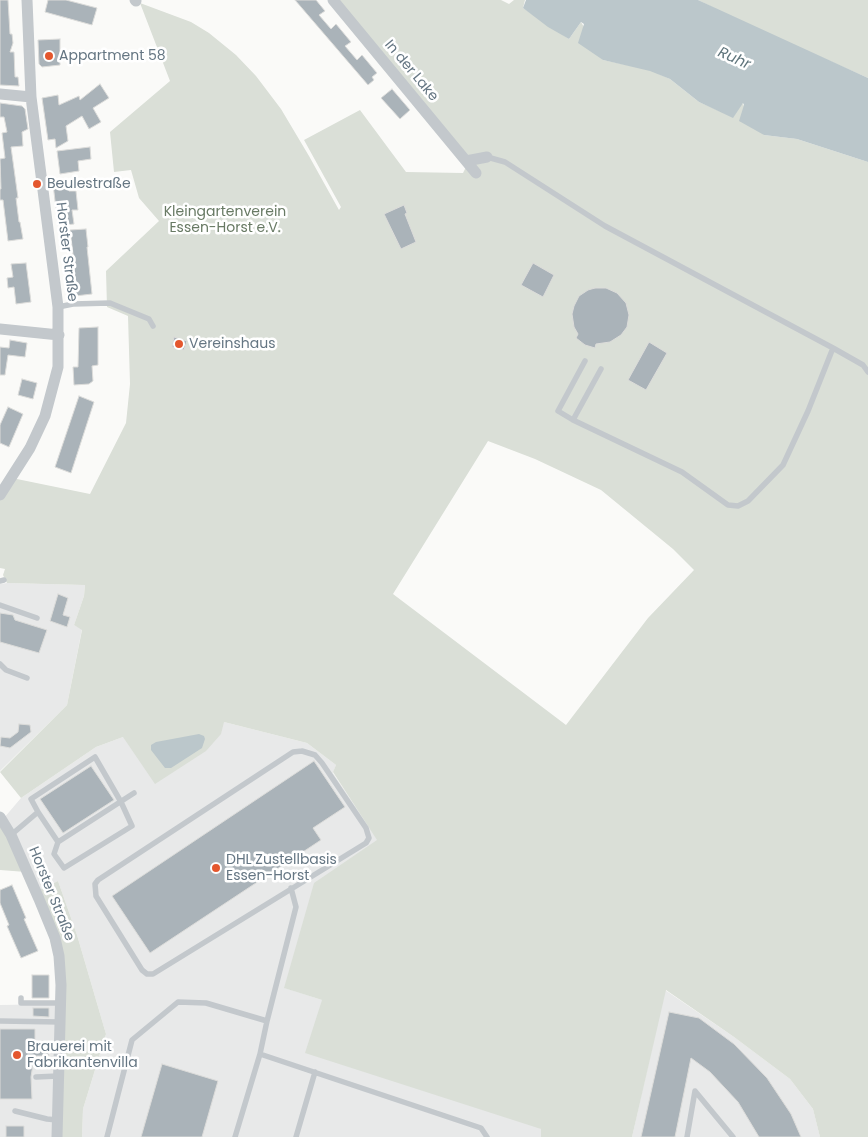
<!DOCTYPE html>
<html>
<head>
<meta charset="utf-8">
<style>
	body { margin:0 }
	canvas { display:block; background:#fafaf8 }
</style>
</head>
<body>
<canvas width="868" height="1137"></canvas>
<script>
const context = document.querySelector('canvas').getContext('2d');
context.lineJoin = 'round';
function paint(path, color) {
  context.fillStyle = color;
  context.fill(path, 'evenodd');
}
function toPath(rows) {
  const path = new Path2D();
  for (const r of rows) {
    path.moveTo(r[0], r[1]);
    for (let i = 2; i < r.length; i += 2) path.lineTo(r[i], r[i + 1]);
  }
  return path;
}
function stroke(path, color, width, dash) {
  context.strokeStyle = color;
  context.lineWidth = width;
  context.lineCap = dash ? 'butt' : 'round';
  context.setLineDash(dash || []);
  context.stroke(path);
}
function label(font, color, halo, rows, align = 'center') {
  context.font = font + ' Poppins,sans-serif';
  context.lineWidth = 5;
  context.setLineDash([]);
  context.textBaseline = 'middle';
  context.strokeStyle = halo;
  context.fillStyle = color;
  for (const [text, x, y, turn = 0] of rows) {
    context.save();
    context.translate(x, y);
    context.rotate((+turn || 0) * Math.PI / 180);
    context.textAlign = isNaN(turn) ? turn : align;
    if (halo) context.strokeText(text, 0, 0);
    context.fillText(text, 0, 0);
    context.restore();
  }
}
const built = toPath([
	[7,583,85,585,84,596,74,625,82,629,67,705,0,771,0,584],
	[224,722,307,743,336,765,333,773,378,840,285,988,322,1000,541,1129,541,1137,82,1137,83,1109,106,1034,77,935,58,881,37,891,4,818,21,798,96,747,123,737],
	[665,990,734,1037,790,1079,813,1109,820,1137,632,1137],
	[59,1004,56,1137,0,1137,0,1005]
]);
const green = toPath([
	[336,0,501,0,509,4,514,0,525,0,523,8,569,39,581,22,603,60,650,70,670,79,699,102,733,117,742,103,764,135,797,139,868,162,868,1137,820,1137,813,1109,790,1079,734,1037,666,990,632,1137,541,1137,541,1129,305,1053,322,1000,284,988,314,883,377,840,333,772,336,765,307,743,224,722,221,734,206,751,155,784,123,737,96,747,21,798,0,772,67,705,82,630,74,625,84,596,85,585,7,583,3,575,5,569,0,568,0,496,12,478,90,494,126,423,130,384,128,316,107,307,106,271,159,221,139,198,131,170,114,172,110,132,170,81,140,3,191,22,209,33,236,55,256,76,281,109,309,156,339,210,341,207,304,140,360,110,406,172,463,173,467,165],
	[488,441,535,459,601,490,673,549,694,570,648,618,566,725,393,594],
	[698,0,868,0,868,78,742,22],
	[0,819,26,872,0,870],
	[58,881,77,935,106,1034,83,1109,82,1137,61,1137,62,984,37,891]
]);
const water = toPath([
	[526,0,698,0,868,78,868,162,797,139,764,135,739,121,744,105,743,103,733,118,699,102,670,79,650,71,603,60,578,43,584,24,581,22,569,39,548,27,523,8],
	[199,734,204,736,205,739,202,748,171,768,165,768,151,750,151,745,156,742]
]);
const building = toPath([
	[0,0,8,0,10,34,12,34,13,43,10,52,14,52,15,77,18,77,19,86,0,85,0,0],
	[48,0,66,0,97,8,92,25,45,12,48,0],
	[295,0,316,0,325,11,319,15,331,29,336,24,351,42,345,46,357,60,362,55,377,73,372,77,374,80,368,85,295,0],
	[60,39,60,65,42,67,39,64,38,40,60,39],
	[100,84,109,98,93,108,101,122,89,129,82,116,66,126,68,141,56,148,55,139,48,140,42,98,58,95,59,105,79,96,80,100,100,84],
	[392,89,410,110,400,119,381,98,392,89],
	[0,103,22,106,25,109,28,129,22,132,23,146,11,147,18,198,16,198,19,222,20,222,23,239,8,241,3,200,0,200,0,189,1,189,0,159,5,158,2,133,7,132,4,117,0,117,0,103],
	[90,147,91,159,78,161,79,171,60,174,57,151,90,147],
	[68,182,69,191,76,191,78,210,72,210,74,224,58,226,53,184,68,182],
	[404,205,407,213,405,214,416,242,401,249,384,214,404,205],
	[86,229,88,247,87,247,92,294,75,296,71,262,74,262,70,230,86,229],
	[26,263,31,302,16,304,14,287,8,288,7,278,13,277,11,264,26,263],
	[533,263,554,275,543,297,521,285,533,263],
	[595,288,606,288,617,293,626,303,629,315,627,327,621,335,610,342,596,344,595,348,585,345,576,338,578,334,574,327,572,314,574,306,579,296,588,290,595,288],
	[98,327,98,365,92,366,93,381,89,384,74,385,73,367,78,367,79,328,98,327],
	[174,337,187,341,184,350,172,347,174,337],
	[10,340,27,343,25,357,8,355,5,375,0,375,0,347,9,348,10,340],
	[649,342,667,353,646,390,628,380,649,342],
	[22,379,37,383,33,399,18,395,22,379],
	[79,396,94,402,71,473,55,467,79,396],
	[8,407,23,414,9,447,0,443,0,425,8,407],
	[58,594,68,598,63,615,70,617,67,627,50,621,58,594],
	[0,613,13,615,15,620,47,630,39,653,0,642,0,613],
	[19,724,30,725,31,732,10,748,0,746,1,737,10,738,18,732,19,724],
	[314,761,345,807,313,828,321,840,150,953,112,896,314,761],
	[91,766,114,800,63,833,40,799,91,766],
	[12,885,26,918,24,919,38,951,21,958,7,926,9,925,0,903,0,890,12,885],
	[32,975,49,975,49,998,32,998,32,975],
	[33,1008,49,1008,49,1017,33,1016,33,1008],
	[669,1012,699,1018,734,1044,767,1078,791,1114,801,1137,759,1137,738,1102,710,1072,691,1058,675,1137,641,1137,669,1012],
	[0,1029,35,1029,35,1048,48,1048,49,1056,35,1056,35,1064,33,1064,31,1077,32,1099,0,1099,0,1029],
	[162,1064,218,1081,202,1137,141,1137,162,1064],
	[6,1126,24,1126,24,1137,6,1137,6,1126]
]);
const service = toPath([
	[487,157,505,162,605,226,833,348],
	[58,307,73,304,110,303,149,319,153,326],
	[585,361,558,411,573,420,682,472,728,505,738,506,748,501,783,465,808,411,833,348,863,365,868,372],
	[573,420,601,369],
	[0,581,4,580],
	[0,605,37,618],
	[0,664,6,670,27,678],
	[302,751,315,755,322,763,366,828,369,838,366,843,153,974,147,974,142,970,96,896,95,884,98,880,293,752,302,751],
	[38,812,31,799,95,757,121,802,132,826,64,868,54,854,58,842],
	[11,835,38,812,58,842,134,793],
	[21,998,21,1003,60,1003],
	[0,1021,60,1022],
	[267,1021,296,907,291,888],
	[260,1054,481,1128,487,1137],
	[36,1077,58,1076],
	[15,1111,47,1119,57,1120],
	[107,1137,132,1040,178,1002,206,1003,267,1021,260,1054,235,1137],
	[296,1137,315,1072],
	[687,1137,695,1091,733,1137]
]);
const minor = toPath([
	[135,0,136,1],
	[333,0,476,173],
	[0,94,31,97],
	[466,161,487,157],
	[0,329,59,335],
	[0,495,30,448,45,416,58,367,58,307,31,97,27,0],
	[0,817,11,835,39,899,55,938,59,956,61,985,57,1137]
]);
const markers = [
	[49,56,5,"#e4572e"],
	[37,184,5,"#e4572e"],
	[179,344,5,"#e4572e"],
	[216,868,5,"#e4572e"],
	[17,1055,5,"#e4572e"]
];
const poiNames = [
	["Appartment 58",59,56],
	["Beulestraße",47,184],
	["Vereinshaus",189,344],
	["DHL Zustellbasis",226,860],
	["Essen-Horst",226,876],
	["Brauerei mit",27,1047],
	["Fabrikantenvilla",27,1063]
];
const streetNames = [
	["In der Lake",411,71,50],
	["Horster Straße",66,252,83],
	["Horster Straße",51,894,68]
];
const parkNames = [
	["Kleingartenverein",225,212],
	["Essen-Horst e.V.",225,228]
];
const waterNames = [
	["Ruhr",734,59,24]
];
paint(built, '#e8e9e9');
paint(green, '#dadfd7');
paint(water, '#bbc7cb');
paint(building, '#aab3b9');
stroke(building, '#dcdcda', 1);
stroke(service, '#c3c8cc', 5.5);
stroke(minor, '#c3c8cc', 11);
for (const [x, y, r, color] of markers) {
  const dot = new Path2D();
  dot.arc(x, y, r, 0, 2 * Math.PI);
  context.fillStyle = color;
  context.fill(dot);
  stroke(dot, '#fff', 2);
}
label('14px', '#657683', '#fff', poiNames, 'left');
label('14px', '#657683', '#fff', streetNames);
label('14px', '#687a64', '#fff', parkNames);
label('italic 15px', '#60757c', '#fff', waterNames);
</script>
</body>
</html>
